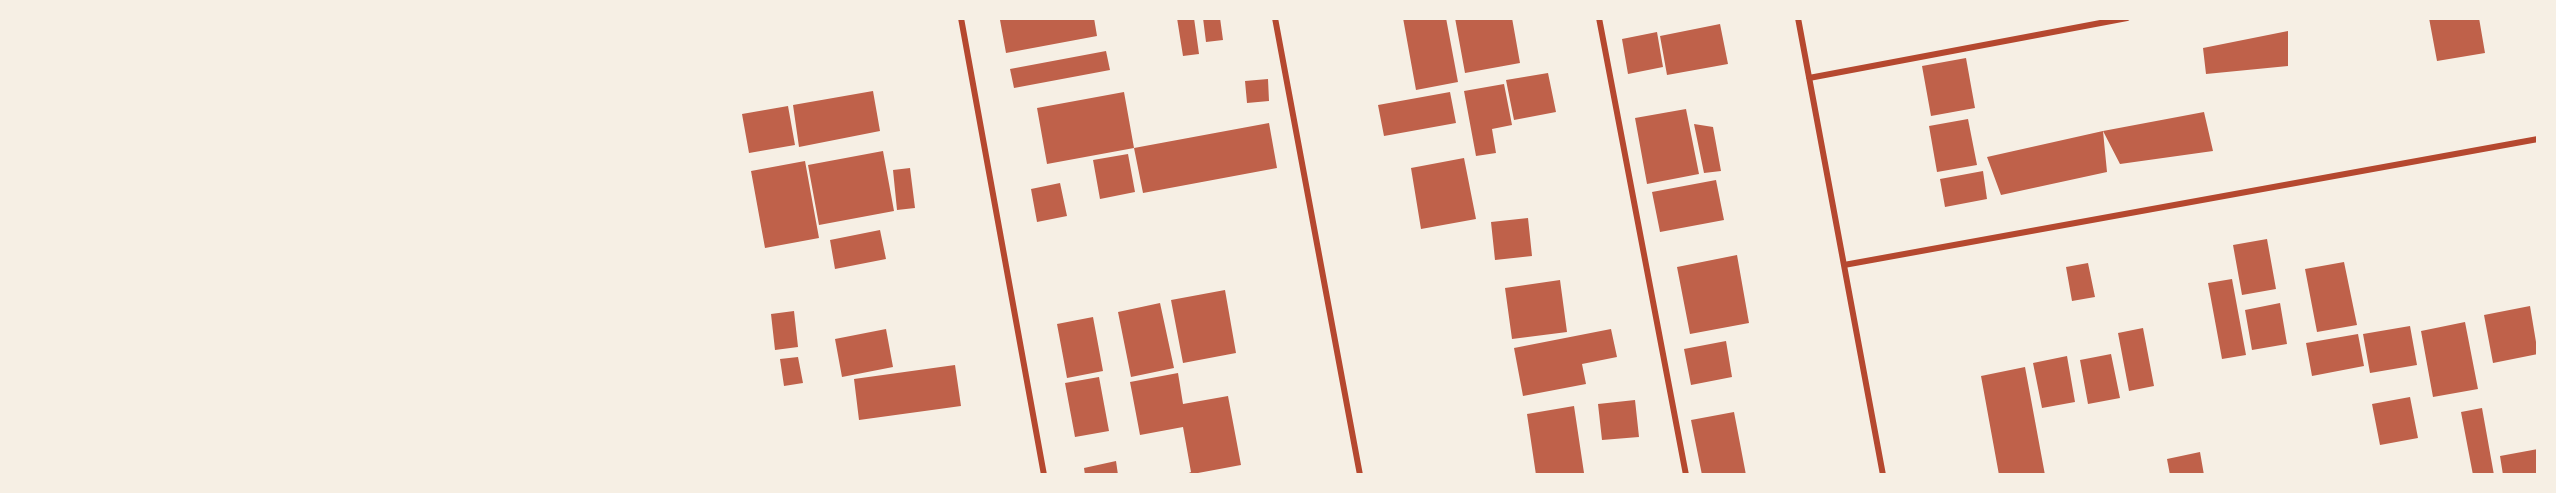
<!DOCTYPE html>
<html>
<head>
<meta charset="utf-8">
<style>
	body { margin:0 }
	#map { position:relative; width:2556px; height:493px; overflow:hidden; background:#f6efe4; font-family:"Zilla Slab",serif }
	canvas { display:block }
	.frame { position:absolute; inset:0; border:20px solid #f6efe4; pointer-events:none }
</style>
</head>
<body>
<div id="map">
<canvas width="2556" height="493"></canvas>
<div class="frame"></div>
</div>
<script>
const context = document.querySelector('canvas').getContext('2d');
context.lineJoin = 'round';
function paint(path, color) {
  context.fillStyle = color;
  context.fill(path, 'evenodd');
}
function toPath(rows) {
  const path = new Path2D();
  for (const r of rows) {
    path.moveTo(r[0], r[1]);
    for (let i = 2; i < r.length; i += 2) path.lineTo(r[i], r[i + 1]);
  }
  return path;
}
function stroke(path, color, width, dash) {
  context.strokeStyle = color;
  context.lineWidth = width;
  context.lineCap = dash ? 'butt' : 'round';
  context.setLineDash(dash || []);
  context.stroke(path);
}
const building = toPath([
	[1013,18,1094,18,1097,36,1006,53,1000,20],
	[1177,18,1194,18,1199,54,1183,56],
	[1203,18,1220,18,1223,40,1206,42],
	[1403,18,1446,18,1458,82,1416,90],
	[1455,18,1512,18,1520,63,1465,73],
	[2429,18,2479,18,2485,53,2437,61],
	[1720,24,1728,64,1667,75,1660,36],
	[2288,31,2288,66,2206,74,2203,48],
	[1657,32,1663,67,1628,74,1622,39],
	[1106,51,1110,70,1014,88,1010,69],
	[1966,58,1975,108,1931,116,1922,66],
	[1548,73,1556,112,1514,120,1506,80],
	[1268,79,1269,101,1247,103,1245,81],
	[1504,84,1512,125,1492,129,1496,153,1476,156,1464,91],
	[873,91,880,131,799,147,793,105],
	[1124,92,1134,148,1047,164,1037,108],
	[1450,92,1456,123,1384,136,1378,105],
	[788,106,795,145,749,153,742,114],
	[1686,109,1699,174,1647,184,1635,118],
	[2204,112,2213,151,2120,164,2103,131],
	[1968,119,1977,165,1937,172,1929,126],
	[1269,123,1277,168,1143,193,1134,148],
	[1694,124,1713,127,1721,171,1704,173],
	[2103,131,2107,172,2001,195,1987,157],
	[883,151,894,211,819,225,808,165],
	[1128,154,1135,192,1100,199,1093,160],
	[1464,158,1476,219,1421,229,1411,168],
	[805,161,819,238,765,248,751,171],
	[910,168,915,208,897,210,893,170],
	[1983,171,1987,199,1945,207,1940,179],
	[1716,180,1724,220,1660,232,1652,192],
	[1060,183,1067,216,1037,222,1031,189],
	[1528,218,1532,256,1495,260,1491,222],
	[880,230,886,259,835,269,830,240],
	[2267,239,2276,289,2242,295,2233,245],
	[1737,255,1749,323,1690,334,1677,267],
	[2344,262,2357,325,2317,332,2305,269],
	[2088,263,2095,297,2072,301,2066,267],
	[2232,279,2246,355,2222,359,2208,283],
	[1560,280,1567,332,1512,339,1505,288],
	[1225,290,1236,353,1183,363,1171,300],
	[1160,303,1174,368,1131,377,1118,312],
	[2280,303,2287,344,2252,350,2245,310],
	[2530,306,2538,354,2493,363,2484,315],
	[794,311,798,347,775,350,771,314],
	[1093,317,1103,371,1067,378,1057,324],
	[2465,322,2478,389,2433,397,2421,331],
	[2410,326,2417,365,2370,373,2363,334],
	[2143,328,2154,386,2129,391,2118,333],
	[886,329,893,367,842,377,835,339],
	[1611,329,1617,357,1582,364,1586,384,1523,396,1514,348],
	[2358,334,2364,366,2312,376,2306,343],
	[1726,341,1732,377,1691,385,1684,349],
	[2111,354,2120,398,2088,404,2080,360],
	[2067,356,2075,402,2042,408,2033,363],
	[798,357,803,383,784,386,780,359],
	[955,365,961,406,859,420,854,379],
	[2025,367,2045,475,1999,475,1981,376],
	[1178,373,1183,404,1228,396,1241,465,1198,473,1198,475,1184,475,1191,472,1183,427,1140,435,1130,382],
	[1099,377,1109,431,1075,437,1065,383],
	[2410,397,2418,438,2380,445,2372,404],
	[1635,400,1639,437,1602,440,1598,404],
	[1574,406,1584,473,1536,475,1527,414],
	[2482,408,2494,475,2473,475,2461,412],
	[1734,412,1746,475,1702,475,1691,420],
	[2538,449,2538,475,2503,475,2500,456],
	[2200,452,2204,475,2170,475,2167,459],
	[1116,461,1118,475,1085,475,1084,468]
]);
const minor = toPath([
	[961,18,1044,475],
	[1275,18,1360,475],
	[1599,18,1686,475],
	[1798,18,1883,475],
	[1809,78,2127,18],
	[1844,265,2538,139]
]);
paint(building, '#bf614a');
stroke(minor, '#b5482f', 6);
</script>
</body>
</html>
